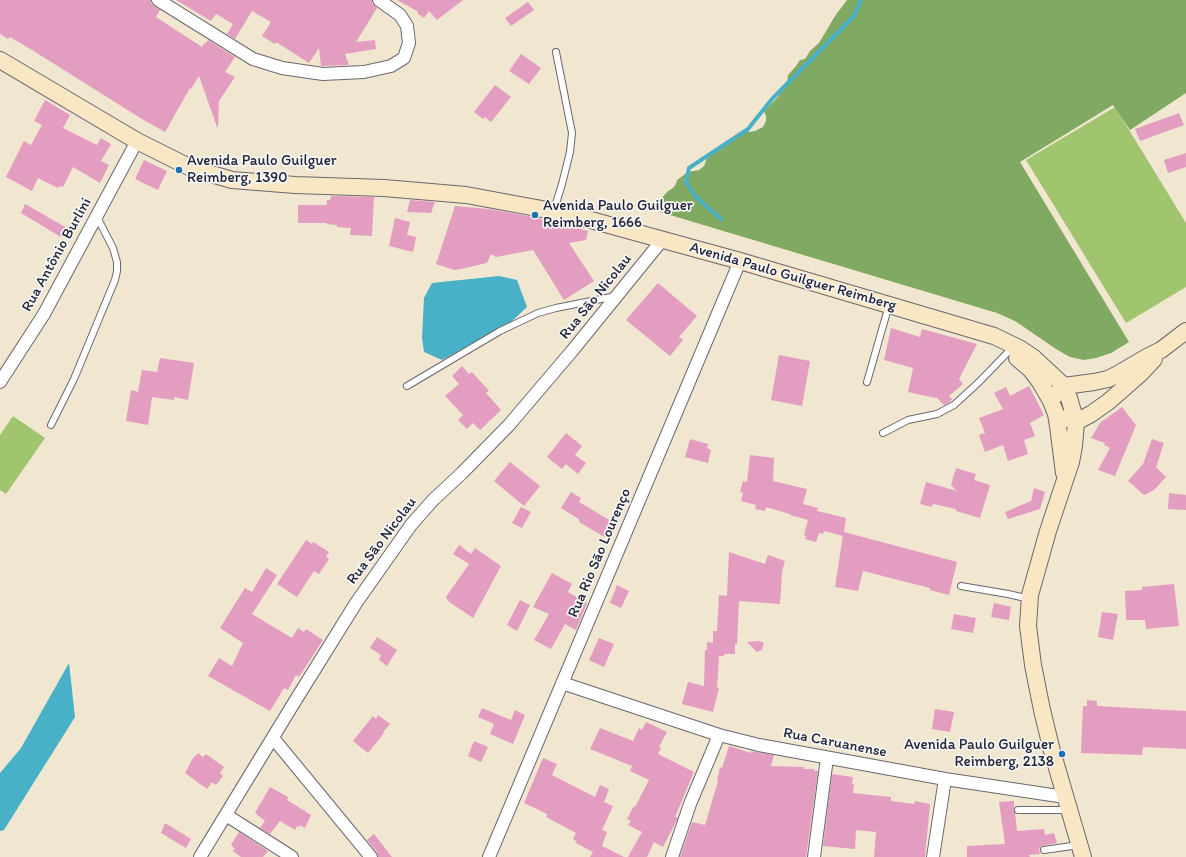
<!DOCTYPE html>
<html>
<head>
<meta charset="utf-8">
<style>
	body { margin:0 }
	canvas { display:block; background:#f1e6d0 }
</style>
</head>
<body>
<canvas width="1186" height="857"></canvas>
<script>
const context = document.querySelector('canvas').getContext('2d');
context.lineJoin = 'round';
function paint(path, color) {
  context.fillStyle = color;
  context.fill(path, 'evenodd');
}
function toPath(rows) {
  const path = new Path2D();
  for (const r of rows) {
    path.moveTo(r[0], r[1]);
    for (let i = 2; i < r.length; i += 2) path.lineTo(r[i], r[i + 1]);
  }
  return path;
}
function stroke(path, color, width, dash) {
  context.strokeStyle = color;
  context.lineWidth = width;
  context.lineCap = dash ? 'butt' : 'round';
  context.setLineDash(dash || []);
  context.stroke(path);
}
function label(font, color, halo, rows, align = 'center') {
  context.font = font + ' Itim,sans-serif';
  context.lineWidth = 3.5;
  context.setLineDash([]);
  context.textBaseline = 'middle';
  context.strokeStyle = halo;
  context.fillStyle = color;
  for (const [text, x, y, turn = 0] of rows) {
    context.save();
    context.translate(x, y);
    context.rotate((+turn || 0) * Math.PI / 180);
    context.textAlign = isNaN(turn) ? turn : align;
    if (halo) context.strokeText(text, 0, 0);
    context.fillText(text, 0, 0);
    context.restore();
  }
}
const green = toPath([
	[1115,107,1186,223,1186,287,1126,323,1026,160],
	[13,416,45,438,6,494,0,490,0,435]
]);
const forest = toPath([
	[847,0,1186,0,1186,93,1130,130,1113,105,1020,162,1129,342,1111,353,1096,358,1084,360,1070,357,1056,349,1015,321,997,313,660,212,661,202,660,200,668,191,673,188,676,184,677,180,688,172,699,170,704,166,707,158,718,150,730,139,735,138,741,133,745,132,745,130,750,132,755,131,763,127,766,121,766,116,764,111,776,99,783,90,787,84,788,75,796,66,800,60,805,59,810,51,819,43,835,16]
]);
const water = toPath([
	[499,276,517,280,527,307,510,323,442,360,424,352,422,338,424,298,432,283],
	[69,663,75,717,4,830,0,831,0,773,21,748]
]);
const stream = toPath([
	[721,219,695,196,686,182,689,168,748,129,772,99,854,16,861,0]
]);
const building = toPath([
	[0,0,151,0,151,3,154,6,160,10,156,17,202,47,204,43,205,44,208,40,235,57,225,72,235,77,219,101,218,127,217,127,199,76,191,89,190,88,165,132,142,119,32,50,10,37,8,39,0,34],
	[176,0,372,0,372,3,377,8,356,42,375,40,376,49,345,54,349,65,321,66,319,48,309,63,276,42,275,44,262,36,271,22,252,11,235,39,227,34,233,24,216,14,211,21],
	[397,0,463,0,437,20,429,11,424,18,418,14,417,11],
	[528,2,534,10,511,26,505,18],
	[521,54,541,68,529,84,509,71],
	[495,85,511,97,491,122,485,117,483,119,474,112],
	[45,100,70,115,63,128,97,145,101,138,111,144,101,161,109,165,100,183,73,167,63,187,59,186,58,188,38,178,32,191,6,177,24,141,31,145,42,125,34,121],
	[1179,113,1184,125,1140,141,1135,129],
	[1186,153,1186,167,1168,173,1164,160],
	[144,160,167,171,158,190,135,179],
	[331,196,374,197,372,236,350,235,351,228,337,227,337,225,327,224,327,223,298,223,298,205,327,205,327,200,330,200],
	[410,200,435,202,431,213,407,212],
	[25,204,67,228,61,237,21,213],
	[455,206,489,209,528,216,551,221,588,231,586,240,569,243,594,281,564,300,533,250,496,257,491,254,487,263,461,269,454,270,436,264],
	[395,218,410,222,407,235,416,237,413,252,389,246],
	[658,283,697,316,679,337,683,340,670,356,626,320],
	[891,328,920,337,922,329,977,344,959,379,963,384,949,396,952,399,949,403,944,405,936,397,935,398,908,392,913,368,884,360],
	[779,355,810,361,802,406,771,400],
	[160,358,194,363,188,400,174,397,174,400,152,397,148,425,126,421,131,390,138,392,142,370,157,372],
	[462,366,469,374,472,372,489,391,486,393,501,410,480,430,473,423,467,429,458,420,463,415,445,396,459,384,452,376],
	[1029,386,1044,415,1030,423,1035,436,1024,440,1028,454,1008,461,1003,445,985,452,979,435,985,433,979,418,1003,409,994,393,1006,387,1010,396],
	[1122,407,1136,425,1115,476,1098,470,1110,448,1104,445,1105,443,1091,438,1100,423],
	[566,433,582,446,575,455,586,463,578,474,566,464,562,469,547,457],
	[690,439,708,444,707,448,711,450,708,463,685,457],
	[1152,439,1164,443,1156,467,1166,477,1154,490,1144,495,1128,481,1143,464],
	[750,455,774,458,773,481,807,489,803,504,818,508,817,511,846,518,844,532,957,562,949,595,930,590,930,588,863,571,858,591,835,587,843,535,843,536,824,531,823,534,819,533,816,542,805,539,806,536,804,535,808,520,790,515,790,514,766,507,765,511,755,509,756,505,741,501,743,493,740,492,743,481,747,482],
	[510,462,540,486,524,506,494,481],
	[956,468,976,474,974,480,990,485,980,518,956,511,956,509,933,504,932,507,920,504,926,482,957,491,951,485],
	[1034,488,1045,492,1040,509,1008,519,1005,512,1031,501],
	[571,492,581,498,579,502,616,524,608,539,579,522,580,520,561,508],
	[1169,493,1186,495,1186,510,1168,509],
	[521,507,531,512,522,528,512,523],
	[306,540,312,544,313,542,329,552,326,556,329,559,319,574,314,571,297,597,277,584],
	[459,545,471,554,475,548,501,566,473,618,448,601,446,597,469,564,453,554],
	[729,552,765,564,768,555,785,561,782,572,780,604,739,601,737,644,735,644,735,654,724,654,724,656,719,656,717,688,719,688,713,712,682,704,688,682,704,686,705,650,707,650,707,642,713,643,713,631,717,631,719,595,727,596],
	[266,568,277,575,252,614,292,638,298,628,304,632,306,629,323,640,299,677,296,675,288,690,284,688,270,711,208,676,219,658,232,666,243,643,220,628,245,588,252,592],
	[552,573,572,584,568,592,587,603,576,630,565,624,551,649,534,640,549,614,533,607],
	[1174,584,1179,626,1146,629,1145,620,1126,620,1125,591,1142,590,1142,587],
	[617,585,629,591,621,608,610,603],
	[520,600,530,605,517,631,507,625],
	[994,603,1011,607,1009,620,991,617],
	[1102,612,1118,614,1113,640,1098,637],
	[954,614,976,618,973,633,951,629],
	[377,637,397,650,387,666,379,660,381,655,370,648],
	[599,638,614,644,604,667,589,660],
	[759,641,764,643,762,650,757,652,747,642],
	[1087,700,1097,701,1097,706,1186,711,1186,749,1143,747,1142,755,1081,753,1083,706,1087,706],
	[482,708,511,720,515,710,525,715,513,744,490,734,494,724,478,717],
	[935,709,954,712,950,732,932,729],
	[378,715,390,724,383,732,384,733,368,753,353,741,373,716,376,719],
	[646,722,667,732,659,747,661,748,658,754,694,772,675,817,678,817,677,820,663,847,654,842,647,857,628,857,642,832,628,825,631,821,627,819,634,806,635,807,649,780,630,771,632,766,590,749,600,728,633,741,639,728,642,730],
	[474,741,488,747,481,762,468,756],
	[729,746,751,753,751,751,774,755,771,766,804,767,804,769,814,769,814,771,818,771,806,857,680,857,692,822,705,825,718,781,717,781,720,767,722,768],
	[198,753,203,757,206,754,224,767,220,773,223,776,216,785,212,782,207,789,185,773,193,758],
	[543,758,557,764,552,775,595,797,600,785,609,789,604,802,613,806,602,830,607,832,602,846,624,857,590,857,593,852,576,843,577,842,573,839,576,833,546,817,547,814,524,803],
	[832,774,853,777,852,784,854,784,853,793,891,797,891,801,914,804,915,801,930,804,925,857,874,857,876,832,856,830,855,849,823,846],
	[270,787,288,797,287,800,311,815,305,828,300,825,299,827,297,826,295,830,280,821,270,834,260,828,265,821,255,813],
	[1014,801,1014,810,1015,813,1017,831,1044,829,1045,835,1054,833,1057,843,1042,846,1039,848,1040,854,1029,855,1030,857,967,857,967,846,1005,844,999,802],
	[165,823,191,839,186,848,161,833],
	[239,832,268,851,263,857,241,857,233,851,235,849,231,845],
	[374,834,392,857,378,857,377,852,367,840]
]);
const service = toPath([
	[554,210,562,184,570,152,572,133,556,52],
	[867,382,889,305],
	[407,386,500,331,538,313,556,308,616,296],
	[51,425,74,379,115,280,117,271,117,262,113,248,97,217],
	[883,433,908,420,937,414,954,405,979,382,1009,351],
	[961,586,1008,594,1030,599],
	[1018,810,1069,810],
	[1044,850,1079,845]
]);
const minor = toPath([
	[158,0,253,59,282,68,323,74,364,72,391,66,404,58,409,43,407,26,400,15,379,0],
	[0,382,44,314,137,141],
	[562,683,719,735,759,745,945,779,1065,797],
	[273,738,371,857],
	[226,815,292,857],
	[200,857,292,706,356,603,411,525,433,500,462,473,509,425,572,351,663,239],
	[489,857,740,261],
	[672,857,690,804,719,735],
	[814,857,827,758],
	[933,857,945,779]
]);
const secondary = toPath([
	[0,60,137,141,191,168,232,180,295,185,384,188,466,195,569,214,740,261,994,336,1019,348,1034,358,1064,386,1069,398,1076,422,1074,446,1071,462,1048,531,1030,595,1028,626,1033,665,1042,710,1052,751,1083,857],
	[1017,358,1031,370,1040,382,1051,401,1056,414,1058,426,1064,473],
	[1057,394,1064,386,1094,382,1108,379,1118,374,1147,357,1161,350,1186,331],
	[1066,418,1076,422,1091,414,1108,402,1140,374,1154,359]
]);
const markers = [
	[179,170,4,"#1f6fb2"],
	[535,215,4,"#1f6fb2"],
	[1062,754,4,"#1f6fb2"]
];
const poiNames = [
	["Avenida Paulo Guilguer",187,161],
	["Reimberg, 1390",187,178],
	["Avenida Paulo Guilguer",543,206],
	["Reimberg, 1666",543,223],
	["Avenida Paulo Guilguer",1054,745,"right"],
	["Reimberg, 2138",1054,762,"right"]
];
const streetNames = [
	["Rua Antônio Burlini",57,255,-61],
	["Avenida Paulo Guilguer Reimberg",793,277,16],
	["Rua São Nicolau",596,297,-51],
	["Rua São Nicolau",382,541,-53],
	["Rua Rio São Lourenço",600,553,-67],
	["Rua Caruanense",835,743,11]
];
paint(green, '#a1c46e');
paint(forest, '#80aa61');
paint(water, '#48b0c7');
stroke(stream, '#48b0c7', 4);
paint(building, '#e39dc0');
stroke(service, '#6a676f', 8);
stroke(minor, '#6a676f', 14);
stroke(secondary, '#6a676f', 18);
stroke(service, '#fff', 6);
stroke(minor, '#fff', 12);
stroke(secondary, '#f9e7c3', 16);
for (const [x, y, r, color] of markers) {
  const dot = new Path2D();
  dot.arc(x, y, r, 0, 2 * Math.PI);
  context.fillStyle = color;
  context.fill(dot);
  stroke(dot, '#f6f6f2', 1.5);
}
label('15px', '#22223b', '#f6f6f2', poiNames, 'left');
label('15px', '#22223b', '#f6f6f2', streetNames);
</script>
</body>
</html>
